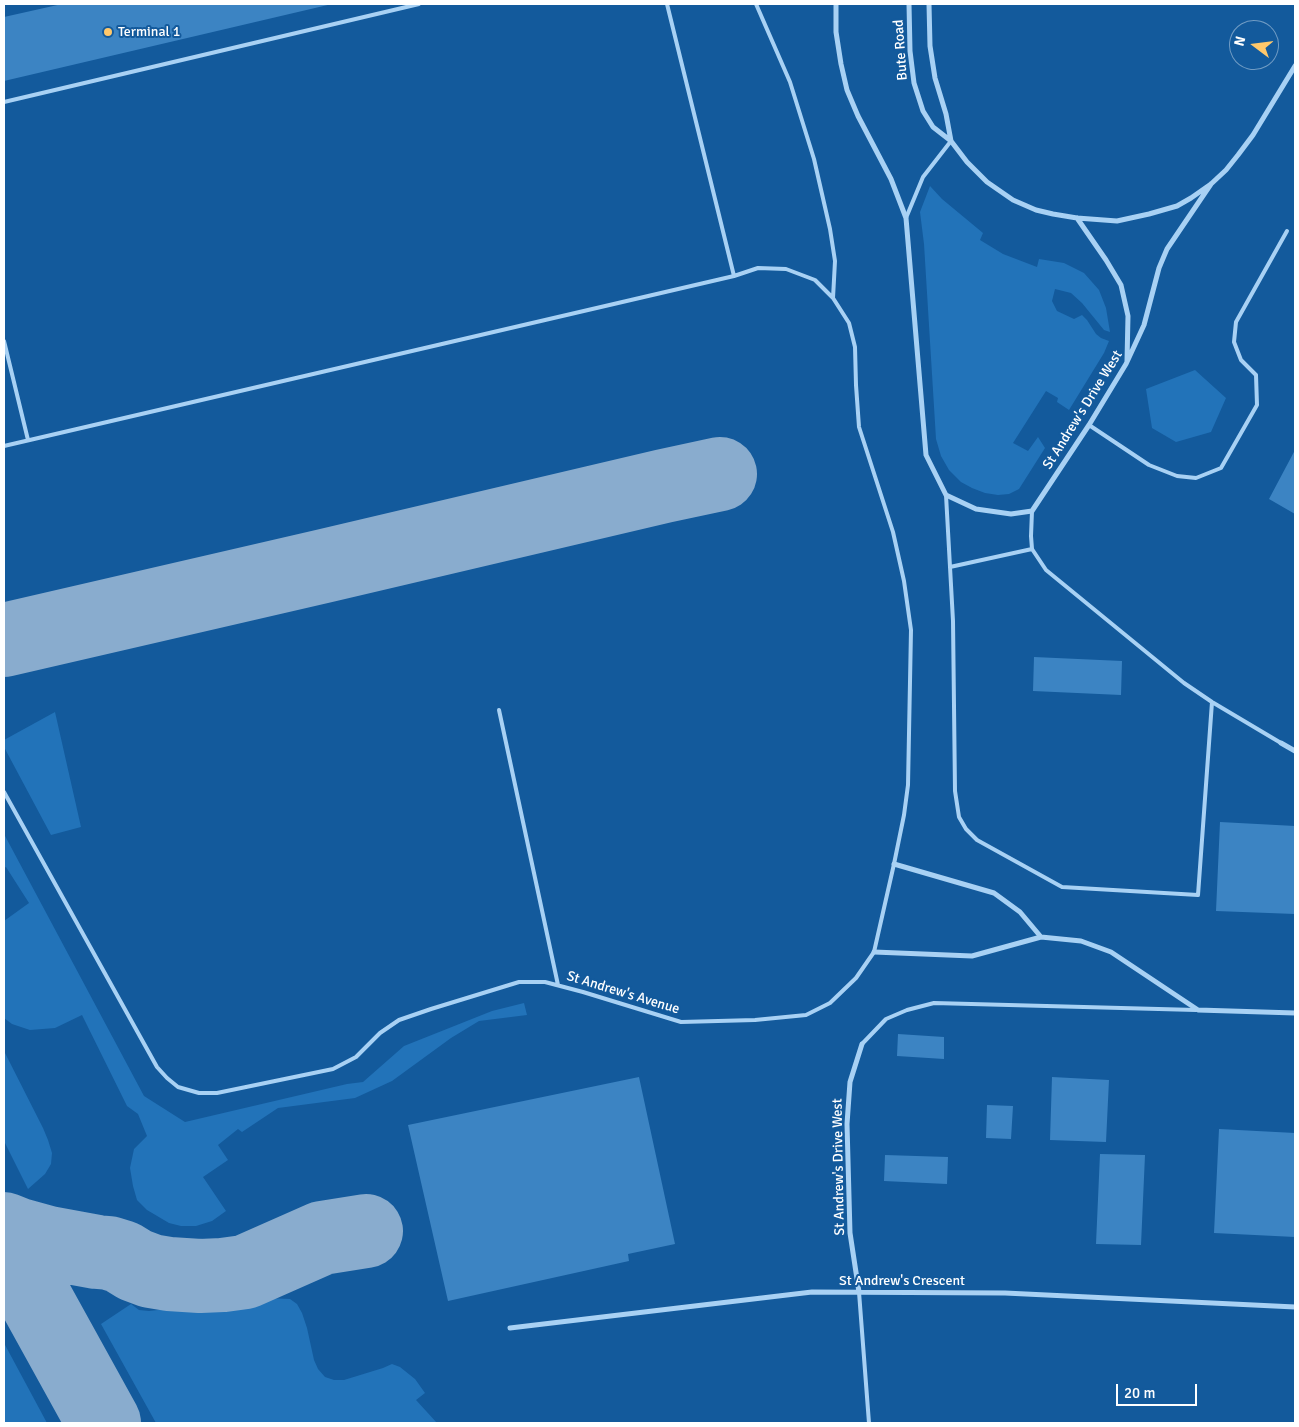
<!DOCTYPE html>
<html>
<head>
<meta charset="utf-8">
<style>
	body { margin:0 }
	#map { position:relative; width:1299px; height:1427px; overflow:hidden; background:#135a9c; font-family:Signika,sans-serif }
	canvas { display:block }
	.frame { position:absolute; inset:0; border:5px solid #fff; pointer-events:none }
	.north { position:absolute; left:1229px; top:20px; width:50px; height:50px; box-sizing:border-box; background:#135a9c; border:1px solid #719cc4; border-radius:50%; rotate:285deg; font-size:14px; font-weight:700; line-height:20px; text-align:center; color:#fff }
	.north::after { content:''; display:block; margin:auto; width:18px; height:22px; background:#ffc86b; clip-path:polygon(50% 0,100% 100%,50% 72%,0 100%) }
	.scale { position:absolute; left:1116px; top:1384px; width:81px; height:22px; box-sizing:border-box; border:2px solid #fff; border-top:0; padding-left:6px; font-size:15px; line-height:18px; white-space:nowrap; color:#fff; -webkit-text-stroke:4px #135a9c; paint-order:stroke }
</style>
</head>
<body>
<div id="map">
<canvas width="1299" height="1427"></canvas>
<div class="frame"></div>
<div class="north">N</div>
<div class="scale">20 m</div>
</div>
<script>
const context = document.querySelector('canvas').getContext('2d');
context.lineJoin = 'round';
function paint(path, color) {
  context.fillStyle = color;
  context.fill(path, 'evenodd');
}
function toPath(rows) {
  const path = new Path2D();
  for (const r of rows) {
    path.moveTo(r[0], r[1]);
    for (let i = 2; i < r.length; i += 2) path.lineTo(r[i], r[i + 1]);
  }
  return path;
}
function stroke(path, color, width, dash) {
  context.strokeStyle = color;
  context.lineWidth = width;
  context.lineCap = dash ? 'butt' : 'round';
  context.setLineDash(dash || []);
  context.stroke(path);
}
function label(font, color, halo, rows, align = 'center') {
  context.font = font + ' Signika,sans-serif';
  context.lineWidth = 4;
  context.setLineDash([]);
  context.textBaseline = 'middle';
  context.strokeStyle = halo;
  context.fillStyle = color;
  for (const [text, x, y, turn = 0] of rows) {
    context.save();
    context.translate(x, y);
    context.rotate((+turn || 0) * Math.PI / 180);
    context.textAlign = isNaN(turn) ? turn : align;
    if (halo) context.strokeText(text, 0, 0);
    context.fillText(text, 0, 0);
    context.restore();
  }
}
const green = toPath([
	[930,186,942,199,983,233,980,240,1003,254,1037,267,1039,259,1064,263,1084,273,1099,290,1106,308,1110,332,1104,330,1082,303,1071,293,1055,289,1052,301,1057,311,1074,319,1082,315,1087,320,1096,334,1101,338,1109,341,1104,353,1069,410,1057,402,1058,398,1046,391,1013,443,1028,451,1038,437,1045,448,1019,489,1009,494,998,495,985,493,972,488,961,482,949,470,941,456,936,439,924,244,920,212],
	[1195,370,1226,398,1211,432,1176,442,1152,428,1146,389],
	[55,712,81,827,51,835,4,747,4,740],
	[4,834,144,1096,185,1122,347,1084,363,1082,404,1046,492,1011,524,1003,527,1015,479,1021,451,1038,392,1081,355,1098,278,1108,242,1132,238,1129,218,1145,228,1160,203,1177,226,1211,212,1221,196,1226,181,1226,169,1223,147,1210,137,1200,133,1186,130,1168,134,1149,147,1136,138,1114,127,1106,82,1015,55,1028,30,1030,12,1024,4,1018,4,921,29,903,6,867,4,868],
	[4,1051,43,1128,48,1140,52,1153,51,1164,45,1174,28,1189,4,1141],
	[266,1298,290,1299,297,1304,302,1313,307,1328,314,1360,318,1369,325,1377,334,1380,344,1380,383,1368,392,1364,400,1367,415,1379,425,1393,416,1400,437,1423,156,1423,101,1324,131,1304,139,1310,149,1311],
	[4,1343,47,1423,4,1423]
]);
const taxiway = toPath([
	[4,640,324,566,664,486,720,474],
	[4,1229,19,1235,48,1243,97,1252,109,1253,122,1257,135,1265,151,1271,169,1274,200,1276,223,1275,245,1272,322,1238,366,1231],
	[4,1242,104,1423]
]);
const building = toPath([
	[62,4,332,4,4,81,4,17],
	[1295,450,1295,514,1269,499],
	[1034,657,1122,661,1121,695,1033,691],
	[1220,822,1295,826,1295,914,1216,911],
	[898,1034,944,1037,944,1059,897,1056],
	[639,1077,675,1244,628,1254,629,1261,448,1301,408,1125],
	[1052,1077,1109,1080,1106,1142,1050,1140],
	[987,1105,1013,1106,1011,1139,986,1138],
	[1219,1129,1295,1133,1295,1237,1214,1233],
	[1100,1154,1145,1155,1141,1245,1096,1244],
	[885,1155,948,1157,947,1184,884,1181]
]);
const service = toPath([
	[667,4,734,276],
	[756,4,790,82,814,159,830,229,835,261,833,298],
	[4,102,419,4],
	[906,218,923,177,951,141],
	[4,341,28,440],
	[1089,425,1149,465,1177,476,1196,478,1221,468,1257,405,1256,375,1241,360,1234,342,1236,322,1287,231],
	[4,446,734,276,758,268,786,269,815,280,833,298,849,323,855,347,856,385,859,427,893,532,904,581,911,630,908,785,904,815,894,864,874,952,856,978,830,1003,806,1015,755,1020,681,1022,583,992,545,982,519,982,431,1009,399,1020,380,1033,356,1057,333,1069,217,1093,199,1093,178,1087,167,1078,157,1067,4,792],
	[946,495,953,621,955,791,959,817,966,829,977,840,1062,887,1198,895,1212,702],
	[1032,511,1031,536,1032,549,1046,570,1184,683,1212,702,1281,743],
	[950,567,1032,549],
	[499,710,558,985],
	[862,1044,886,1019,907,1010,934,1003,1196,1010],
	[859,1292,869,1423]
]);
const minor = toPath([
	[836,4,836,32,841,64,847,90,858,116,891,179,906,218,926,455,946,495,976,509,1011,514,1032,511,1089,425,1126,364,1144,325,1159,268,1167,249,1211,184],
	[909,4,910,51,914,83,923,111,933,127,951,141,967,162,987,182,1013,200,1036,210,1053,214,1077,218,1117,221,1149,214,1177,206,1191,198,1211,184,1226,170,1238,155,1253,135,1295,66],
	[929,4,930,46,935,78,946,114,951,141],
	[1077,218,1106,260,1121,285,1128,316,1127,361],
	[1281,743,1295,751],
	[894,864,994,893,1020,912,1041,937],
	[874,952,972,956,1041,937,1081,941,1111,952,1198,1010,1295,1013],
	[859,1292,850,1233,847,1124,850,1082,862,1044],
	[510,1328,812,1292,1005,1293,1295,1307]
]);
const markers = [
	[108,32,5,"#ffc86b"]
];
const poiNames = [
	["Terminal 1",118,32]
];
const streetNames = [
	["Bute Road",901,50,-94],
	["St Andrew's Drive West",1083,410,-58],
	["St Andrew's Avenue",623,993,17],
	["St Andrew's Drive West",839,1167,-91],
	["St Andrew's Crescent",902,1281]
];
paint(green, '#2273b9');
stroke(taxiway, '#89acce', 74);
paint(building, '#3c84c3');
stroke(service, '#a8d1f4', 4);
stroke(minor, '#a8d1f4', 5);
for (const [x, y, r, color] of markers) {
  const dot = new Path2D();
  dot.arc(x, y, r, 0, 2 * Math.PI);
  context.fillStyle = color;
  context.fill(dot);
  stroke(dot, '#135a9c', 2);
}
label('14px', '#fff', '#135a9c', poiNames, 'left');
label('14px', '#fff', '#135a9c', streetNames);
</script>
</body>
</html>
